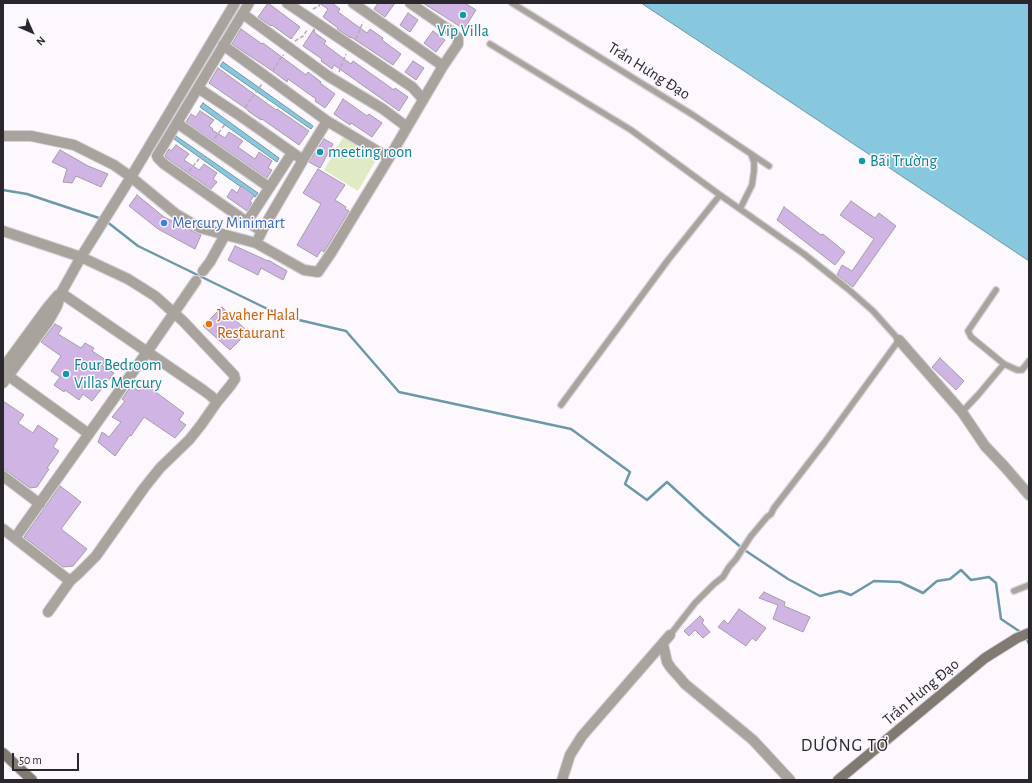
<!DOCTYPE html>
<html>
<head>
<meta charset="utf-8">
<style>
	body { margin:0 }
	#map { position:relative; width:1032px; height:783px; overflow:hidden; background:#fcf8fe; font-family:"Alegreya Sans",sans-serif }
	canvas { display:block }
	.frame { position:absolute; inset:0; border:4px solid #2b282d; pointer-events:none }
	.north { position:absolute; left:12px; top:12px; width:40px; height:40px; -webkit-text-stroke:3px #fcf8fe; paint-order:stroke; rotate:135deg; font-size:11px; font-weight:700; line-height:16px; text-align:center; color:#2b282d }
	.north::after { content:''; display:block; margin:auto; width:14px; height:18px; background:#2b282d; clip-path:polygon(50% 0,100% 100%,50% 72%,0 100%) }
	.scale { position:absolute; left:12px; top:753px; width:67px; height:18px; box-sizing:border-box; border:2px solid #2b282d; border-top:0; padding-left:5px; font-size:12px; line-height:14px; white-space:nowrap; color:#2b282d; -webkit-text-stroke:3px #fcf8fe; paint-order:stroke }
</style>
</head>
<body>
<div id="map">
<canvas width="1032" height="783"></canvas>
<div class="frame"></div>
<div class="north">N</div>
<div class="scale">50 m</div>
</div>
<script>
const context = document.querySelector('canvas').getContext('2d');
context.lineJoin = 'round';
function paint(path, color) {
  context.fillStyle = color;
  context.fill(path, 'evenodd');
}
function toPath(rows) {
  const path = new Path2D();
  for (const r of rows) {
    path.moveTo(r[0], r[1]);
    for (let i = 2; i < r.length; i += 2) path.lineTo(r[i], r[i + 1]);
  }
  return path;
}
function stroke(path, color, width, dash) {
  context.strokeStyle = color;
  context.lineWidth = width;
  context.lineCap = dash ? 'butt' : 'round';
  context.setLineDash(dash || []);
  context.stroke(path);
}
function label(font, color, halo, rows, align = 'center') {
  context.font = font + ' "Alegreya Sans",sans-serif';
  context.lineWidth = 3;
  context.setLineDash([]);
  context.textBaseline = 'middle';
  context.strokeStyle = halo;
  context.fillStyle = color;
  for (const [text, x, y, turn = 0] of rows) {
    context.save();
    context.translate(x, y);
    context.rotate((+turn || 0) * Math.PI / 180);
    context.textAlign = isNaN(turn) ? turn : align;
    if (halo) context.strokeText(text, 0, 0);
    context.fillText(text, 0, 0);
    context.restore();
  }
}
const green = toPath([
	[345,134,379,155,358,191,324,170]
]);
const water = toPath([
	[641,3,1029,3,1029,261,729,61,641,3],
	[223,62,313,126,311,129,220,66,223,62],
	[203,103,279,158,277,162,200,107,203,103],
	[176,136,258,193,255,197,174,139,176,136]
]);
const stream = toPath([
	[3,190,27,194,102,219],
	[106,221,138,246,282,316,346,331,399,392,571,429,630,472,625,484,647,500,667,482,704,516,743,549,788,579,820,596,840,591,851,595,874,581,900,582,923,593,937,581,950,579,961,570,971,580,989,577,996,583,1001,619,1022,633],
	[1026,637,1029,644]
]);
const building = toPath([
	[268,3,300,27,291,39,272,25,271,26,258,17,268,3],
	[319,3,332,3,340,9,338,12,367,33,370,29,383,38,382,40,401,54,393,65,351,37,351,38,337,29,338,28,323,17,328,9,319,3],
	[378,3,395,3,385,17,374,9,378,3],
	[423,3,465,3,476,10,464,29,423,3],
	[408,13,418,20,410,32,400,25,408,13],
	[241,29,262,44,263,43,306,75,308,72,321,82,320,83,335,94,325,108,315,101,316,99,288,79,287,82,274,72,232,44,241,29],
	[314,29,315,33,326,41,324,44,351,64,353,61,394,90,395,88,408,97,399,111,334,65,332,69,321,61,322,59,303,46,314,29],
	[433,31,445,40,436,52,424,43,433,31],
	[413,61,424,68,416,80,405,72,413,61],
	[218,68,276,110,277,109,309,131,299,145,262,119,261,120,248,111,248,110,209,83,218,68],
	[343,99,367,116,369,114,382,123,372,137,351,123,350,125,334,114,343,99],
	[200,111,214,120,209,126,213,129,212,130,225,138,229,132,243,141,238,147,242,150,255,159,259,152,272,161,268,168,272,170,267,178,186,122,191,114,196,117,200,111],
	[324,139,333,144,320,168,309,162,324,139],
	[176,145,189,154,184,160,199,170,204,164,217,173,213,179,217,182,211,189,168,159,165,156,169,149,171,151,176,145],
	[60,150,88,166,108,174,101,187,76,176,72,183,63,182,67,169,52,162,60,150],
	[318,169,345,185,335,200,346,207,345,209,349,211,324,252,321,250,317,257,297,245,321,204,303,193,318,169],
	[241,186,254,195,250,202,252,203,247,211,227,197,232,189,237,193,241,186],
	[137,195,164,217,201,235,195,249,158,229,129,206,137,195],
	[851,201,875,218,879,213,896,226,853,287,837,275,842,265,852,271,874,239,840,215,851,201],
	[784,207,821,235,823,234,845,252,835,265,777,220,784,207],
	[235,246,268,261,268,260,287,271,283,280,261,268,258,275,228,260,235,246],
	[222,307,248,332,230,350,203,326,222,307],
	[55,324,62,328,58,334,81,348,85,343,94,348,92,351,106,360,102,366,114,373,92,401,83,394,79,400,65,390,64,392,54,385,60,377,51,371,61,356,41,342,55,324],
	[940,358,964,381,956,390,932,367,940,358],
	[145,384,184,413,179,420,186,425,175,438,144,417,131,436,130,435,115,456,98,442,102,432,109,437,121,422,112,417,125,401,122,399,131,386,139,391,145,384],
	[3,401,24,415,18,423,33,433,38,425,58,439,53,447,59,451,47,468,49,469,37,487,30,488,7,471,3,469,3,401],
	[60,486,81,502,61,529,87,549,73,566,63,567,24,537,60,486],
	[764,592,785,602,784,606,810,617,803,632,773,619,778,605,759,598,764,592],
	[739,609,766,628,756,641,752,638,746,646,718,627,724,620,728,624,739,609],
	[700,616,704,620,702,623,710,632,703,638,695,630,689,636,684,631,700,616]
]);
const path = toPath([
	[313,9,319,6,320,3],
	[356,39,363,22],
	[295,41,303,36,308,29],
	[273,71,281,57,284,55],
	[339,72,346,54],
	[245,107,262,84],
	[215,138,228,120],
	[189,171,203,154]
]);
const service = toPath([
	[512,3,693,115,769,166],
	[490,44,631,130,720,195,804,254,848,289,873,311,899,340,824,443,774,508,771,514,767,517,751,536,736,559,729,567,723,577,714,584,695,603,670,635],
	[740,209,752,185,754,171,754,162,751,154],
	[996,290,968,331,971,337,1004,364],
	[561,405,668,260,720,195],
	[962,412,978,395,1004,364,1017,370,1022,370,1029,361],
	[1014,591,1029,585]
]);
const minor = toPath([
	[249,3,157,156,158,158,164,164,247,222,262,231],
	[287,3,412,87,423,99],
	[353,3,443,66],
	[243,14,328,76,383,109,407,127],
	[223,45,327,121,389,158],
	[198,88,239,115,303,160],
	[177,123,269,187],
	[3,136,31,136,74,145,114,165,131,177,176,214,200,228,256,243,304,270,318,272,331,253,389,158,443,66,458,44,458,38,452,32,410,3],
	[247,222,292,153],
	[3,231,81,257,128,279,155,296,183,321,234,375,235,379,231,385,217,402],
	[259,237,264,227,303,160,327,121],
	[203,271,210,262,225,235],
	[899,340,962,412,985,446,1004,466,1029,495],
	[3,368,47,308,58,295],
	[3,372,89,434],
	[3,383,48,322,57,306,61,293,81,257,131,177,235,3],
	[3,476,40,504],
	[3,529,70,581,78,574,96,556,144,488,160,468,189,440,201,425,217,402,211,396,203,390,61,293],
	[15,538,147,352,196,281],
	[48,612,70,581],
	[663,644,667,662,671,668,680,678,685,684,753,740,790,780],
	[562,780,570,755,582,736,670,635]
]);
const secondary = toPath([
	[3,753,32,780],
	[838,780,985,658,1017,638,1029,633]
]);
const markers = [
	[463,15,4,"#0f9aa8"],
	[320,152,4,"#0f9aa8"],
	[862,161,4,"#0f9aa8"],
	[164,223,4,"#3f7fe0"],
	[209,324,4,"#e8710a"],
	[66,374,4,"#0f9aa8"]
];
const cultureNames = [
	["Vip Villa",463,31,"center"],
	["meeting roon",328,152],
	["Bãi Trường",870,161],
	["Four Bedroom",74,365],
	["Villas Mercury",74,383]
];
const streetNames = [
	["Trần Hưng Đạo",649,71,32],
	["Trần Hưng Đạo",921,692,-40]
];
const shopNames = [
	["Mercury Minimart",172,223]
];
const foodNames = [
	["Javaher Halal",217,315],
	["Restaurant",217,333]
];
const quarterNames = [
	["DƯƠNG TƠ",845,746]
];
paint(green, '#e1ebc3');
paint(water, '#88c8df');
stroke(water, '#6c98aa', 1);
stroke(stream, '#6c98aa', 2.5);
paint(building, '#d0b4e3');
stroke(building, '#a59dab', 1);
stroke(service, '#d6d3d8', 8);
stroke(minor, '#d6d3d8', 12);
stroke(secondary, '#d6d3d8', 12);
stroke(path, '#b1adb3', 1.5, [4, 2]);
stroke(service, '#a9a39e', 5.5);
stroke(minor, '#a9a39e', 10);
stroke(secondary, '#817a72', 10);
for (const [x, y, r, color] of markers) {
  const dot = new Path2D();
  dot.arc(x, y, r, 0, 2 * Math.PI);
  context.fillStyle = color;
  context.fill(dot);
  stroke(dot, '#fcf8fe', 1.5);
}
label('16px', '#0d838f', '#fcf8fe', cultureNames, 'left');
label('16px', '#2b282d', '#fcf8fe', streetNames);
label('16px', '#366cbe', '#fcf8fe', shopNames, 'left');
label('16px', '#c56008', '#fcf8fe', foodNames, 'left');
context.letterSpacing = '1px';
label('18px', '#2b282d', '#fcf8fe', quarterNames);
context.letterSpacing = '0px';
</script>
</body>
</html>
